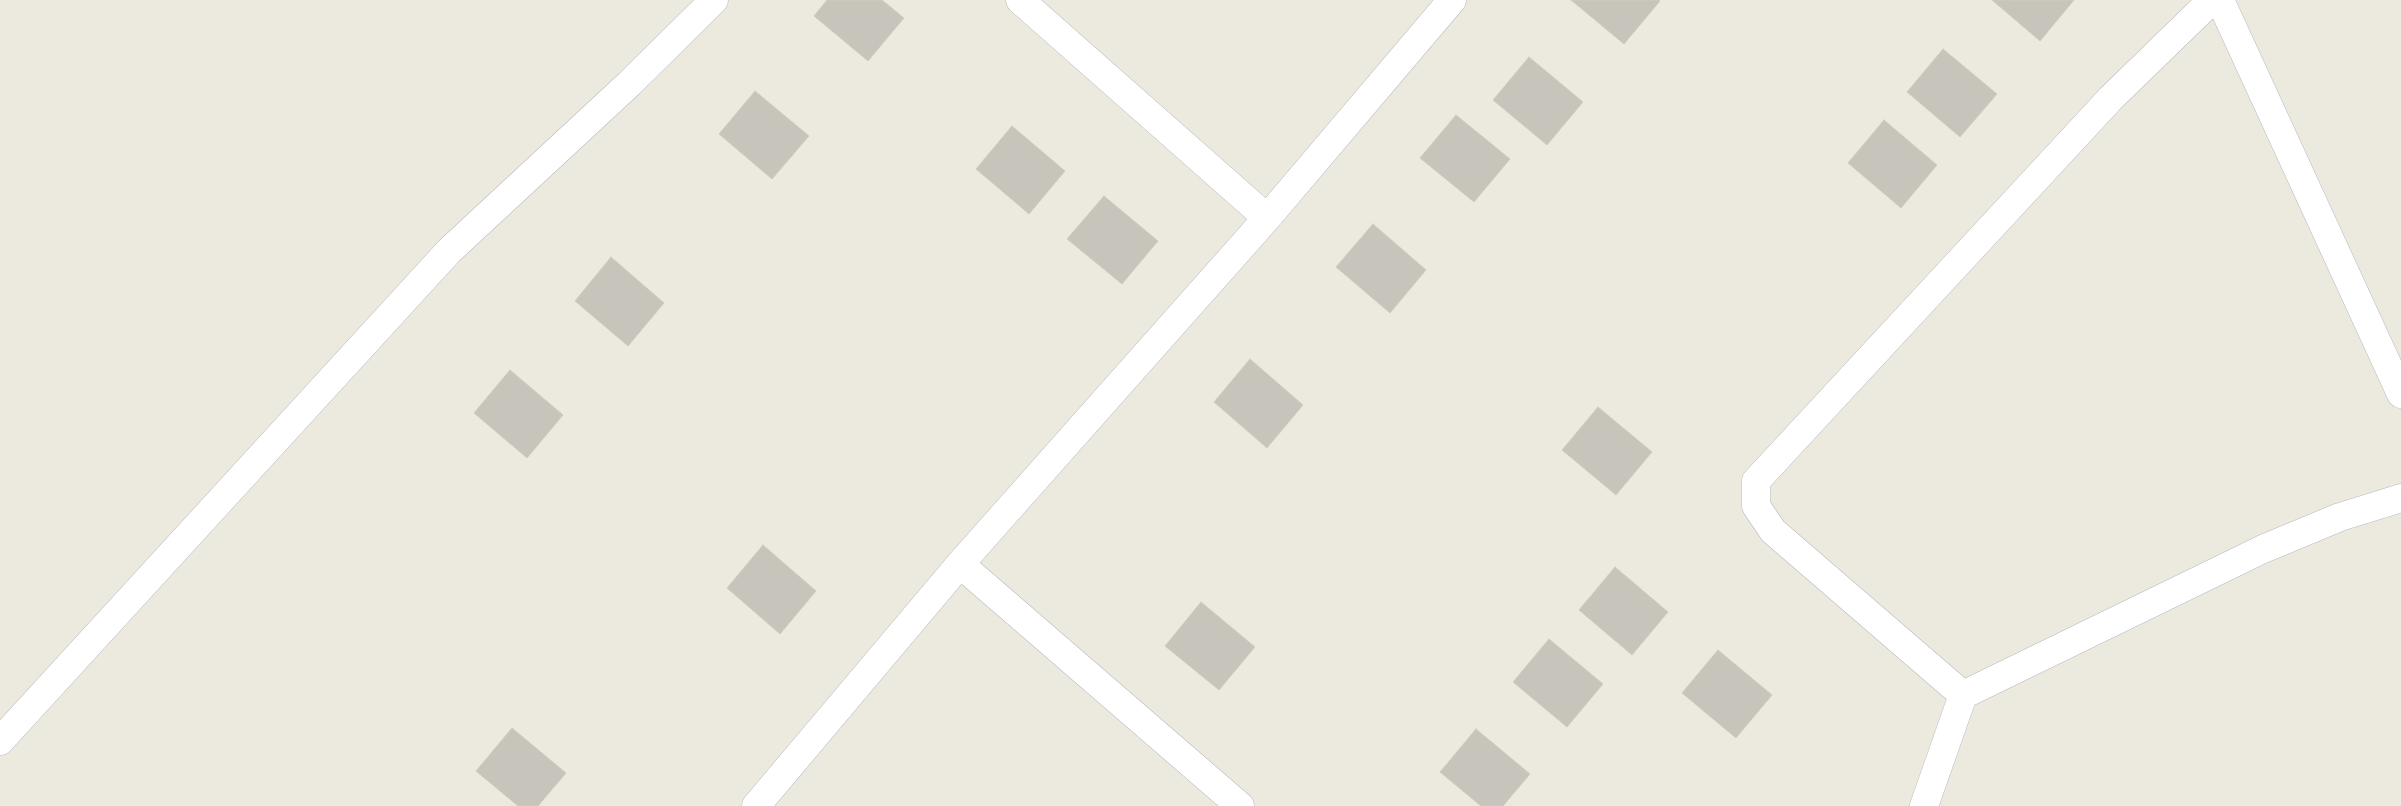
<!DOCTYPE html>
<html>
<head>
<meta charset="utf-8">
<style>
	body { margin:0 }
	canvas { display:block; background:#eceadf }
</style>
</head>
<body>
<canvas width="2401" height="806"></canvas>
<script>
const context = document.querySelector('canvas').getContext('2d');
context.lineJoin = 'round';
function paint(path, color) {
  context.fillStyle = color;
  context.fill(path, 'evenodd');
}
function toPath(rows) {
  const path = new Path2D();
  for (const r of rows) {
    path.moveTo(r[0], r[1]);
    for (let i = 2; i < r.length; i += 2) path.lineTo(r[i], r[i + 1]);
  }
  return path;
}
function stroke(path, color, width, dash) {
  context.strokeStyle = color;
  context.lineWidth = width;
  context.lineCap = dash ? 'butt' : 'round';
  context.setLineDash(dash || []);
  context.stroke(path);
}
const building = toPath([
	[827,0,882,0,904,18,868,61,814,16,827,0],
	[1571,0,1659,0,1660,1,1624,44,1571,0],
	[1992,0,2074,0,2040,41,1992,0],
	[1943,49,1997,94,1960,137,1907,92,1943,49],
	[1529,57,1583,102,1547,145,1493,100,1529,57],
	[755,91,809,136,772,179,719,134,755,91],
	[1456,115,1510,159,1474,202,1420,158,1456,115],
	[1884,120,1937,165,1901,208,1848,163,1884,120],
	[1012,126,1065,171,1029,214,976,169,1012,126],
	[1104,196,1158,241,1122,284,1067,239,1104,196],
	[1373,224,1426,270,1390,313,1336,267,1373,224],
	[611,257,664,303,628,346,575,301,611,257],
	[1250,359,1303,405,1267,448,1214,402,1250,359],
	[510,370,563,415,527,458,474,413,510,370],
	[1598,407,1652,452,1616,495,1562,450,1598,407],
	[763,545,816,591,780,634,727,588,763,545],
	[1615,567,1668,612,1632,655,1579,610,1615,567],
	[1201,602,1255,647,1219,690,1165,646,1201,602],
	[1549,639,1603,684,1567,727,1513,682,1549,639],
	[1718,650,1772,695,1736,738,1682,693,1718,650],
	[512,728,566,773,538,806,518,806,476,771,512,728],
	[1476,729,1530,774,1503,806,1481,806,1440,772,1476,729]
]);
const street = toPath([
	[1020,0,1267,218],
	[2220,0,2401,394],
	[1963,695,2263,549,2340,517,2401,498],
	[0,741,449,251,630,83,714,0],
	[756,806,960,564],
	[1240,806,960,564,1267,218,1452,0],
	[1924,806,1963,695,1773,531,1756,506,1756,481,2111,98,2212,0]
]);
paint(building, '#c7c4bc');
stroke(building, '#d1ccbd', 1);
stroke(street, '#b7b9bf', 29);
stroke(street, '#fff', 28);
</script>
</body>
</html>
